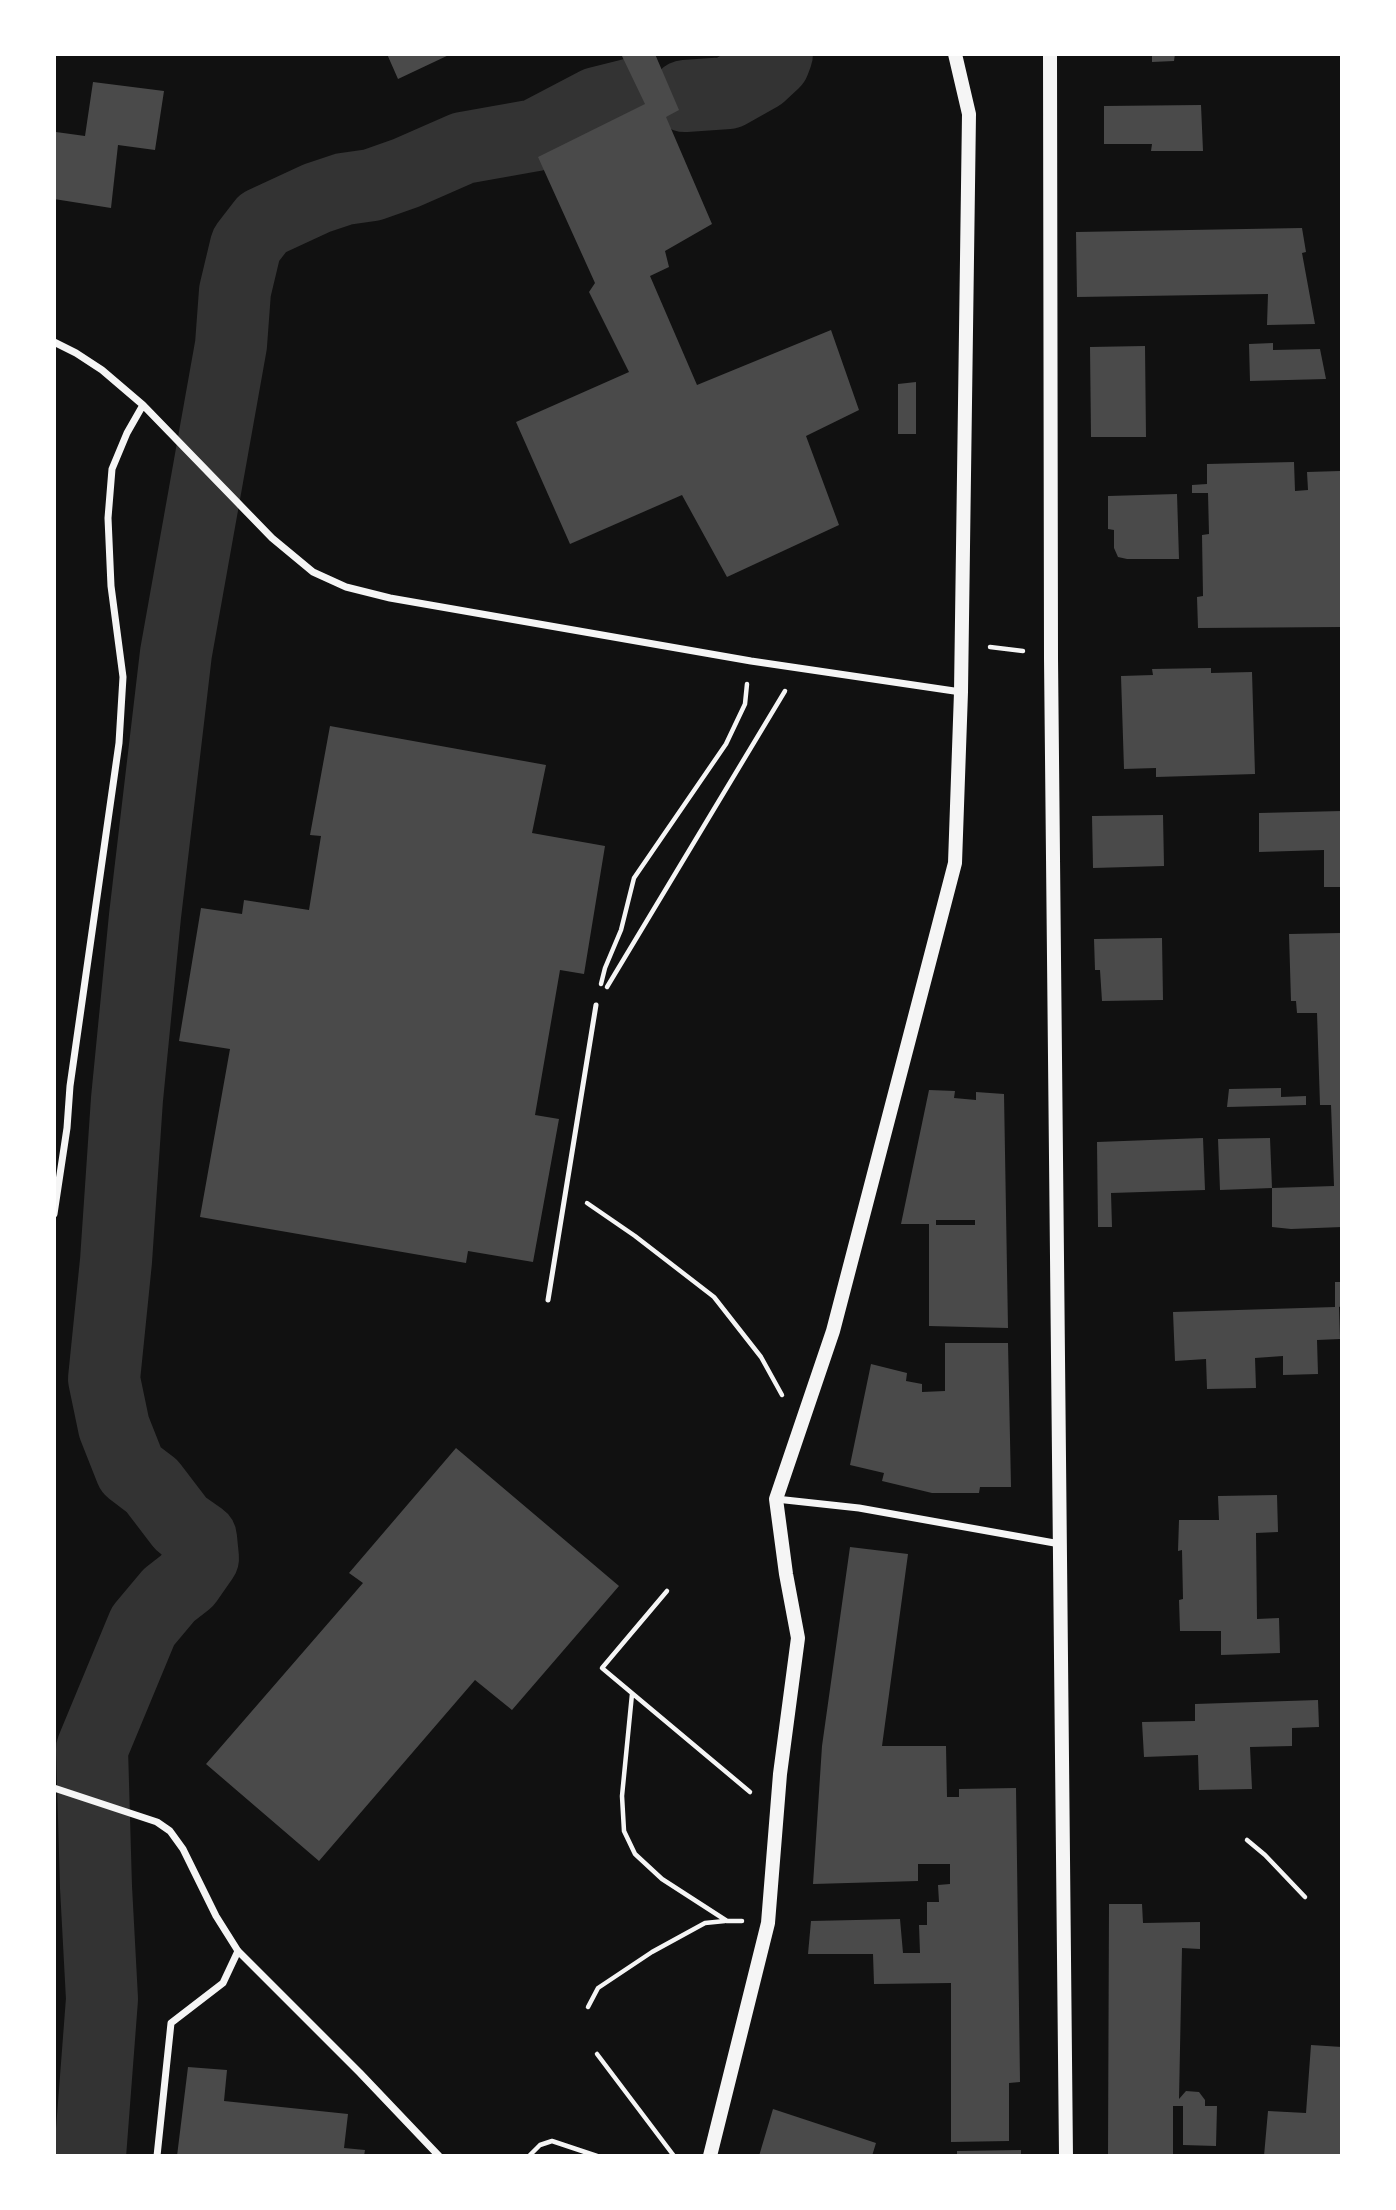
<!DOCTYPE html>
<html>
<head>
<meta charset="utf-8">
<style>
	body { margin:0 }
	#map { position:relative; width:1396px; height:2210px; overflow:hidden; background:#111; font-family:"Zilla Slab",serif }
	canvas { display:block }
	.frame { position:absolute; inset:0; border:56px solid #fff; pointer-events:none }
</style>
</head>
<body>
<div id="map">
<canvas width="1396" height="2210"></canvas>
<div class="frame"></div>
</div>
<script>
const context = document.querySelector('canvas').getContext('2d');
context.lineJoin = 'round';
function toPath(rows) {
  const path = new Path2D();
  for (const r of rows) {
    path.moveTo(r[0], r[1]);
    for (let i = 2; i < r.length; i += 2) path.lineTo(r[i], r[i + 1]);
  }
  return path;
}
function stroke(path, color, width, dash) {
  context.strokeStyle = color;
  context.lineWidth = width;
  context.lineCap = dash ? 'butt' : 'round';
  context.setLineDash(dash || []);
  context.stroke(path);
}
function paint(path, color) {
  context.fillStyle = color;
  context.fill(path, 'evenodd');
}
const river = toPath([
	[685,96,728,93,760,75,774,62,777,54],
	[90,2156,102,1999,96,1887,92,1749,143,1626,169,1595,187,1581,203,1558,201,1538,181,1524,152,1486,131,1470,114,1427,104,1379,116,1261,127,1099,145,916,176,653,231,345,235,291,246,245,263,223,317,198,344,189,372,185,406,173,463,148,536,135,597,103,633,94]
]);
const building = toPath([
	[387,54,451,54,398,79],
	[621,54,655,54,679,110,666,117,712,224,665,251,669,267,650,276,697,385,831,330,859,410,806,436,839,525,727,577,682,495,570,544,516,422,629,372,589,292,595,283,538,157,645,104],
	[1152,54,1175,54,1174,61,1152,62],
	[93,82,164,91,155,150,118,145,111,208,54,199,54,147,56,132,85,136],
	[1201,105,1203,151,1151,151,1152,144,1104,144,1104,106],
	[1302,228,1306,252,1302,253,1315,324,1267,325,1268,294,1077,297,1076,232],
	[1273,343,1273,350,1320,349,1326,379,1250,381,1249,344],
	[1145,346,1146,437,1091,437,1090,347],
	[916,382,916,434,898,434,898,384],
	[1294,462,1295,491,1308,490,1307,472,1340,471,1342,490,1342,627,1198,628,1197,597,1203,596,1202,535,1209,534,1208,493,1192,493,1192,485,1207,484,1207,464],
	[1177,494,1179,559,1127,559,1118,557,1114,548,1114,530,1108,529,1108,496],
	[1211,668,1211,673,1252,672,1255,774,1156,777,1156,768,1124,769,1121,676,1153,675,1152,669],
	[330,726,546,765,532,833,605,846,584,974,560,970,535,1115,559,1119,533,1262,468,1251,466,1263,200,1217,230,1049,179,1041,201,908,242,914,244,900,309,910,321,836,310,835],
	[1342,811,1342,887,1324,887,1324,850,1259,852,1259,813],
	[1163,815,1164,866,1093,868,1092,816],
	[1342,933,1342,1227,1291,1229,1272,1227,1272,1188,1334,1186,1331,1105,1320,1105,1317,1013,1297,1013,1296,1001,1291,1001,1289,934],
	[1162,938,1163,1000,1102,1001,1100,970,1095,970,1094,939],
	[1281,1088,1281,1097,1306,1096,1306,1105,1227,1107,1229,1089],
	[929,1090,955,1091,954,1098,976,1100,976,1092,1004,1094,1008,1328,929,1326,929,1224,901,1224],
	[936,1220,975,1220,975,1225,936,1225],
	[1203,1138,1205,1190,1111,1193,1112,1227,1098,1227,1097,1142],
	[1270,1138,1272,1188,1220,1190,1218,1139],
	[1335,1282,1342,1282,1342,1306,1339,1307,1340,1339,1317,1340,1318,1374,1283,1375,1283,1356,1255,1358,1256,1388,1207,1389,1206,1359,1175,1361,1173,1312,1335,1307],
	[945,1343,1008,1343,1011,1487,980,1487,979,1493,932,1493,882,1481,884,1473,850,1465,871,1364,907,1373,906,1381,922,1384,922,1392,945,1391],
	[456,1448,619,1586,512,1710,475,1680,319,1861,206,1764,363,1583,349,1573],
	[1277,1495,1278,1532,1256,1533,1257,1619,1279,1618,1280,1653,1221,1655,1221,1631,1180,1631,1179,1600,1183,1599,1182,1550,1178,1551,1179,1520,1219,1520,1218,1496],
	[850,1547,908,1554,882,1746,946,1746,947,1797,959,1797,959,1789,1016,1788,1020,2082,1009,2083,1009,2141,951,2142,951,1983,874,1984,873,1954,808,1954,811,1921,900,1919,903,1953,920,1953,919,1925,927,1925,927,1902,939,1902,938,1885,950,1884,950,1864,918,1864,918,1881,813,1884,822,1746],
	[1318,1700,1319,1727,1292,1728,1292,1746,1250,1747,1252,1789,1199,1790,1198,1755,1144,1757,1142,1722,1195,1721,1195,1704],
	[1109,1904,1142,1904,1143,1923,1200,1922,1200,1949,1182,1948,1179,2099,1186,2091,1199,2092,1205,2100,1205,2106,1217,2106,1216,2146,1183,2145,1183,2106,1173,2106,1173,2156,1108,2156],
	[1311,2045,1342,2047,1341,2156,1264,2156,1268,2111,1306,2113],
	[188,2067,227,2070,224,2101,348,2114,344,2148,365,2150,364,2156,177,2156],
	[773,2109,876,2143,872,2156,759,2156],
	[1021,2150,1021,2156,957,2156,957,2151]
]);
const path = toPath([
	[990,647,1023,651],
	[601,984,605,968,621,930,634,878,726,744,745,704,747,684],
	[607,987,785,691],
	[587,1203,635,1236,714,1297,761,1357,782,1395],
	[667,1591,602,1668,750,1792],
	[632,1694,622,1796,624,1831,635,1854,662,1879,727,1921,742,1921],
	[1247,1840,1265,1855,1305,1897],
	[588,2007,598,1988,652,1952,705,1923,725,1921],
	[597,2054,674,2156],
	[529,2156,540,2145,552,2141,597,2156]
]);
const service = toPath([
	[548,1300,596,1005]
]);
const minor = toPath([
	[54,342,76,353,102,370,143,405,272,538,313,572,346,587,390,598,751,661,961,692],
	[54,1214,67,1128,70,1086,119,743,123,677,111,586,108,518,112,469,127,433,143,405],
	[776,1499,859,1508,1060,1544],
	[54,1788,157,1822,170,1831,183,1849,216,1916,238,1951,360,2073,439,2156],
	[157,2156,171,2023,223,1983,238,1951]
]);
const secondary = toPath([
	[1050,54,1051,658,1066,2156],
	[710,2156,768,1923,780,1774,798,1638,786,1574,776,1499,833,1331,955,863,961,692,969,114,955,54]
]);
stroke(river, '#333', 72);
paint(building, '#4a4a4a');
stroke(path, '#f5f5f5', 4.5);
stroke(service, '#f5f5f5', 5);
stroke(minor, '#f5f5f5', 7);
stroke(secondary, '#f5f5f5', 14);
</script>
</body>
</html>
